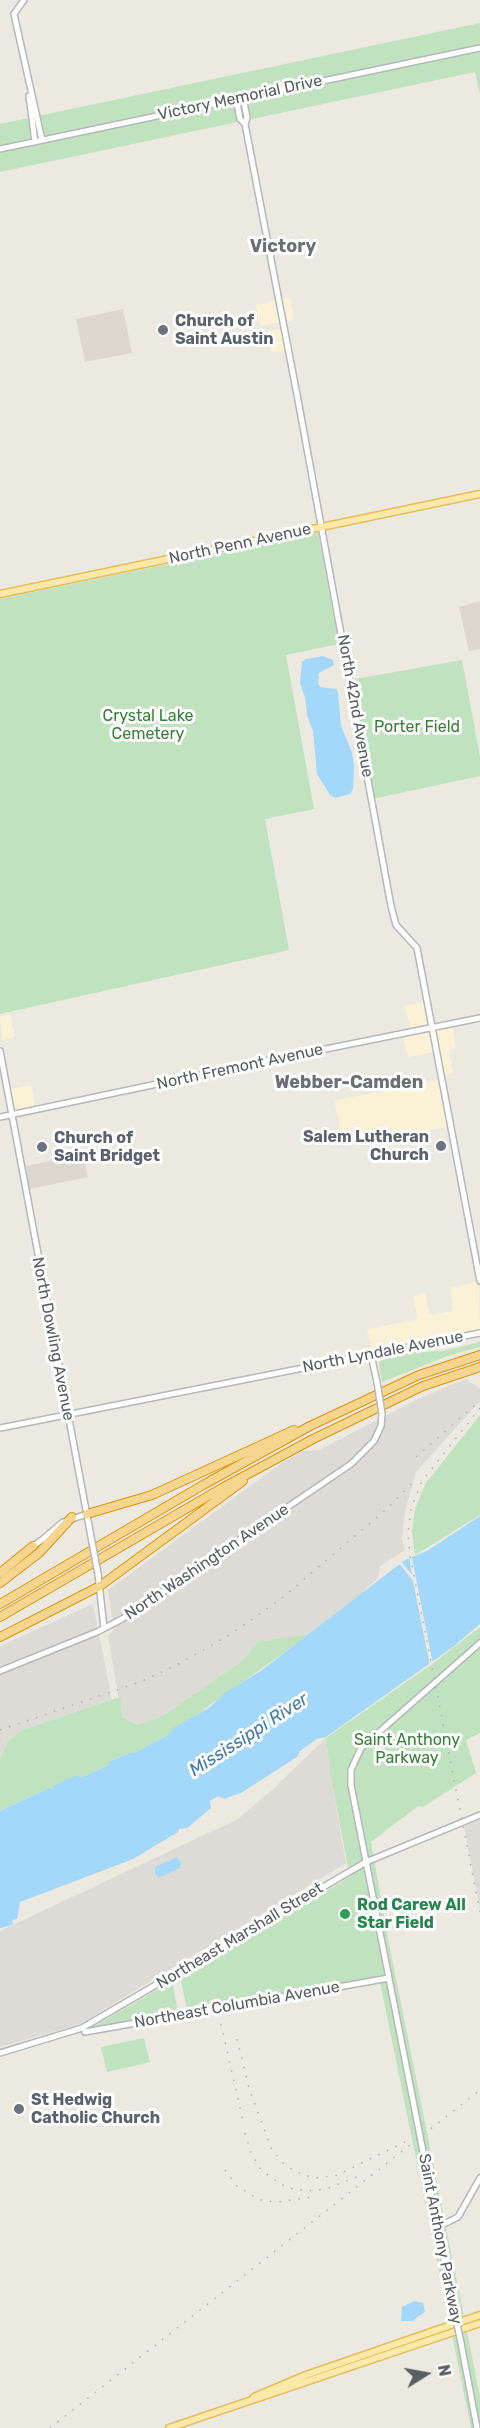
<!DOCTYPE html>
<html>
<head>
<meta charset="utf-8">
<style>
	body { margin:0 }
	#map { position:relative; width:480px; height:2428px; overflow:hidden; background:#ece9e1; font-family:Rubik,sans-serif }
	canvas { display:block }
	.north { position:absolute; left:396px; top:2344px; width:60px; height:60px; -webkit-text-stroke:4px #fff; paint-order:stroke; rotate:79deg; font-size:16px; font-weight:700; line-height:24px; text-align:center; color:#5a5d61 }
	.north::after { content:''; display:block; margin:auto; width:21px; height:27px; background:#5a5d61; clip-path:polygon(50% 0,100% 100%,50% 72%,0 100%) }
</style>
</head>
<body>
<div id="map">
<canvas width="480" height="2428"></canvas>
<div class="north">N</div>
</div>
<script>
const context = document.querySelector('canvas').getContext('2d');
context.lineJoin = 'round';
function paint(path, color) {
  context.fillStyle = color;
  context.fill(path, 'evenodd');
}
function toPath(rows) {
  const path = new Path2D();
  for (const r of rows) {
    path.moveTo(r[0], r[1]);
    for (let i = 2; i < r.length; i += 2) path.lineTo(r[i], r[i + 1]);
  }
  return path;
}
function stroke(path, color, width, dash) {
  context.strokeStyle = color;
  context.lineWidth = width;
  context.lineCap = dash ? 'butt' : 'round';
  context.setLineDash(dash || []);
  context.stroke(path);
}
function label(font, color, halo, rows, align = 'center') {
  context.font = font + ' Rubik,sans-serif';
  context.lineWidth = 6;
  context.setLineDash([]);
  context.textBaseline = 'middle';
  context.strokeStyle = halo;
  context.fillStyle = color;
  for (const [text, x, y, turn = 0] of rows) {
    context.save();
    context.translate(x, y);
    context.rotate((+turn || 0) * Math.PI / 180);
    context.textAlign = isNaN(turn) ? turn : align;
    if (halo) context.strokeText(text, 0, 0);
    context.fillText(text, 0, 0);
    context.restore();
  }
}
const commercial = toPath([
	[290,297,294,319,289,321,286,321,281,298],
	[275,301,280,322,260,326,256,305],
	[279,329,282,331,285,350,271,353,267,331],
	[424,1002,428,1024,410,1028,405,1006],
	[10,1014,15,1037,2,1040,0,1017],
	[452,1026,456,1048,449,1050,453,1073,446,1075,443,1073,435,1032,437,1029],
	[429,1030,434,1052,408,1057,403,1036],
	[438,1080,447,1127,343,1146,335,1103,336,1100],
	[31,1085,35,1106,15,1110,11,1089],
	[476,1282,479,1287,480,1330,374,1352,372,1350,367,1329,418,1319,413,1296,425,1293,430,1315,453,1311,450,1288]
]);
const industrial = toPath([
	[466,1379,480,1389,480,1401,416,1472,405,1511,402,1539,405,1550,380,1566,378,1578,349,1605,310,1634,257,1642,242,1661,161,1717,137,1725,122,1717,108,1636,114,1630,108,1590,279,1465,303,1451,319,1450,420,1398],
	[93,1604,112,1700,20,1731,7,1742,0,1759,0,1646],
	[326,1738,330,1773,346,1863,80,2024,0,2047,0,1931,238,1819,273,1789],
	[480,1820,480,1909,464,1826]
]);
const education = toPath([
	[123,309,132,353,85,362,76,319],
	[480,601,480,649,469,651,459,607],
	[83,1154,88,1177,29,1189,26,1166]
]);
const green = toPath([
	[480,23,480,94,475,72,0,172,0,124],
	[318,533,339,644,286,655,314,809,265,819,289,950,0,1014,0,599],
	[462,660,480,757,480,776,372,799,350,680],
	[480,1342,480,1347,450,1355,382,1382,379,1363,384,1357,414,1352,443,1351],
	[480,1415,480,1515,415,1555,412,1532,415,1509,426,1483],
	[480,1627,480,1733,466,1740,476,1773,423,1807,418,1806,371,1842,388,1939,480,2396,480,2428,471,2428,379,1977,187,2009,180,1977,350,1877,330,1773,326,1738,435,1662],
	[310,1634,168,1735,132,1754,123,1755,109,1762,109,1765,80,1778,78,1775,53,1789,49,1788,0,1811,0,1759,7,1742,20,1731,120,1697,122,1717,137,1725,161,1717,242,1661,257,1642],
	[172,1981,178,2012,93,2027],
	[144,2038,150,2062,107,2072,101,2047]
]);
const water = toPath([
	[323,656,333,660,334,665,319,673,318,684,321,687,336,689,338,692,341,726,352,752,354,766,353,789,350,794,335,798,330,795,317,774,313,731,307,715,305,697,300,683,302,662,306,659],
	[480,1516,480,1624,453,1647,326,1737,317,1739,300,1751,297,1757,241,1793,224,1799,218,1796,210,1801,211,1808,187,1828,179,1829,178,1832,133,1859,20,1902,17,1919,12,1920,13,1924,9,1926,0,1928,0,1811,49,1788,53,1789,54,1785,78,1775,80,1778,109,1765,109,1762,124,1755,136,1752,168,1735,175,1727,210,1707,225,1693,262,1670,405,1560,427,1551],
	[177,1857,181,1863,180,1868,158,1878,155,1873,155,1867],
	[414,2301,423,2303,425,2312,412,2321,401,2321,402,2307]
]);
const pier = toPath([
	[411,1553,433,1664,430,1666,413,1581,398,1562,400,1560,412,1575,409,1555]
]);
const minor = toPath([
	[24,0,14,14,42,140],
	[29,96,35,142],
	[243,97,247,118,245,124],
	[236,98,240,119,245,124,298,400,391,906,396,925,417,948,480,1281],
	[0,149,480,48],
	[0,1051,92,1542],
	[0,1117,271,1060,480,1018],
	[371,1355,377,1382],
	[0,1428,480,1333],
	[33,1546,43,1539,63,1522,87,1514],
	[98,1574,104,1628],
	[0,1671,97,1632,122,1619,167,1589,351,1464,374,1441,381,1426,382,1414],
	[85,2032,389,1978],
	[0,2053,82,2028,366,1862,480,1815],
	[419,2131,351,1785,351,1770,361,1748,480,1643],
	[435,2214,454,2310],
	[438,2227,458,2217,480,2178],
	[461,2343,477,2428]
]);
const major = toPath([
	[0,594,480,494],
	[254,2397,306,2375,480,2315],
	[169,2428,480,2323]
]);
const highway = toPath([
	[87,1514,152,1495,294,1430],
	[0,1573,33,1546],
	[0,1583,39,1553,72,1517],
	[0,1604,203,1485,310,1426,419,1375,480,1355],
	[0,1617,222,1488,313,1439,423,1386,480,1367],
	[0,1637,100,1586,243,1481]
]);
const rail = toPath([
	[480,1408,422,1481,411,1509,408,1533,410,1555,480,1912],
	[416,1457,476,1404],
	[0,1730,140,1682,175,1666,231,1634,281,1599,390,1506,417,1478],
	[221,2024,243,2121],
	[237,2039,249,2088,271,2148,283,2163,294,2171,314,2178,335,2176,405,2142],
	[245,2133,251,2153,260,2168,271,2178,288,2188,307,2191,326,2189,364,2174],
	[225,2170,237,2186,260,2200,277,2202,312,2197],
	[50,2428,480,2090]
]);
const minorBridge = toPath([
	[377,1382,382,1414],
	[92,1542,98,1574],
	[419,2131,435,2214],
	[454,2310,461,2343]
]);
const markers = [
	[163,330,6,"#6b7280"],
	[441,1146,6,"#6b7280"],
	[42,1147,6,"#6b7280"],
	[345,1914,6,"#2e9e5b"],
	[19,2109,6,"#6b7280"]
];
const streetNames = [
	["Victory Memorial Drive",240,98,-12],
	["North Penn Avenue",240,544,-12],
	["North 42nd Avenue",355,706,80],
	["North Fremont Avenue",240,1067,-12],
	["North Dowling Avenue",53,1339,79],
	["North Lyndale Avenue",383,1352,-11],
	["North Washington Avenue",207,1562,-34],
	["Northeast Marshall Street",240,1936,-31],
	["Northeast Columbia Avenue",237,2005,-10],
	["Saint Anthony Parkway",440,2239,79]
];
const worshipNames = [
	["Church of",175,321],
	["Saint Austin",175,339],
	["Salem Lutheran",429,1137,"right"],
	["Church",429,1155,"right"],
	["Church of",54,1138],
	["Saint Bridget",54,1156],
	["St Hedwig",31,2100],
	["Catholic Church",31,2118]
];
const parkNames = [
	["Crystal Lake",148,716],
	["Cemetery",148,734],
	["Porter Field",417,727],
	["Saint Anthony",407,1740],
	["Parkway",407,1758]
];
const leisureNames = [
	["Rod Carew All",357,1905],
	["Star Field",357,1923]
];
const neighbourhoodNames = [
	["Victory",283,247],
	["Webber-Camden",349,1083]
];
const waterNames = [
	["Mississippi River",249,1735,-33]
];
paint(commercial, '#fbf1d6');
paint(industrial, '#dddbd6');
paint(education, '#dcd8cf');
paint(green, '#c0e2be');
paint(water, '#a3d8fa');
paint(pier, '#ece9e1');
stroke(minor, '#b4b7bb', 8);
stroke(major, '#e8bb5d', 9);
stroke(highway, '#e0930d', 10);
stroke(minor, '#fff', 5);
stroke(major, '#fae9a8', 6);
stroke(highway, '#f6d68e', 8);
stroke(rail, '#b0b1b1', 1.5, [1.5, 8]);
stroke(minorBridge, '#b4b7bb', 8, []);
stroke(minorBridge, '#fff', 5);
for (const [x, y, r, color] of markers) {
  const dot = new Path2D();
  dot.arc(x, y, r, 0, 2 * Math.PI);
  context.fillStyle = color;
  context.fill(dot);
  stroke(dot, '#fff', 2);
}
label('16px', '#5a5d61', '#fff', streetNames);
label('bold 16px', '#5b616d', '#fff', worshipNames, 'left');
label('16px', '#398139', '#fff', parkNames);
label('bold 16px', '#27864d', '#fff', leisureNames, 'left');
label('bold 18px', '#6b6f73', '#fff', neighbourhoodNames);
label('italic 18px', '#427aaa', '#fff', waterNames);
</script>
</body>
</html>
